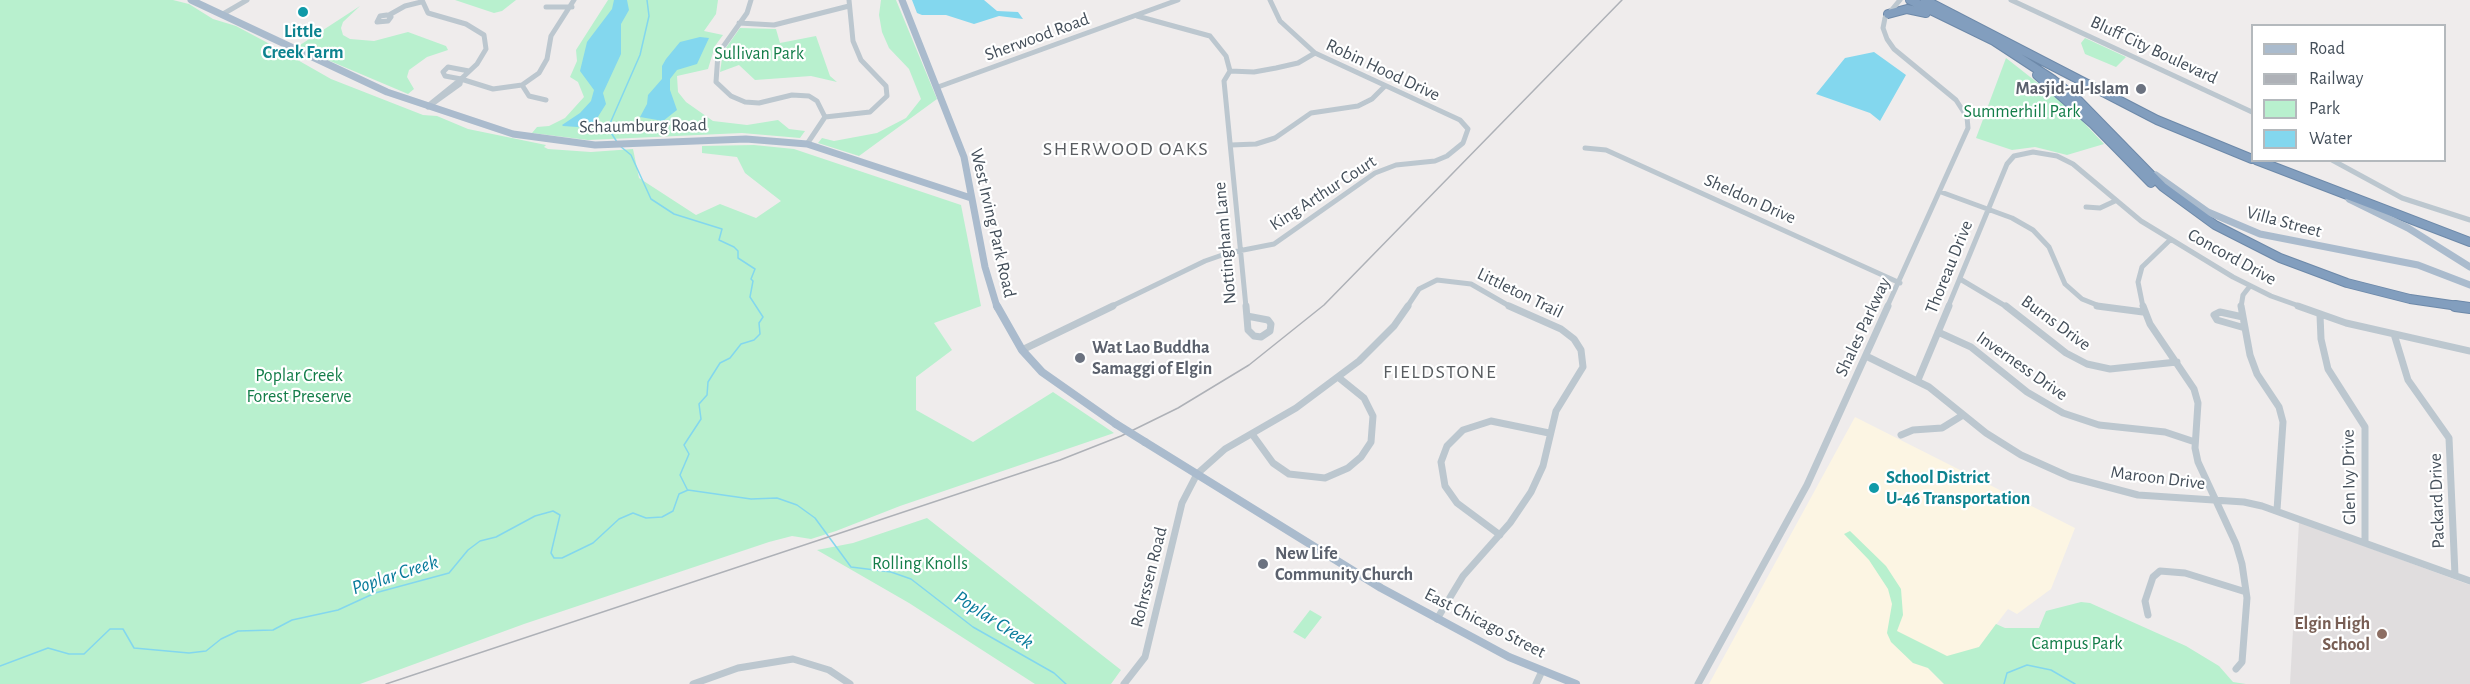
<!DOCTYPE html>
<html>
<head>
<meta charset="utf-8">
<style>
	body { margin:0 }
	#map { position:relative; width:2470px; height:684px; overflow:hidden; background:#efecec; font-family:"Alegreya Sans",sans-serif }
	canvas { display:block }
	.legend { position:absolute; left:2251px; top:24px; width:195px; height:138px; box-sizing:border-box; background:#fff; border:2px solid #b4b9bd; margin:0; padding:8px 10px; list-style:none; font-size:18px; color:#444f5a }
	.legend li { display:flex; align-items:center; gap:12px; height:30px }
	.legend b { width:30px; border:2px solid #b4b9bd }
</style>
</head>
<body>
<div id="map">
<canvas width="2470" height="684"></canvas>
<ul class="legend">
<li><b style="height:8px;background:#aabbcd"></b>Road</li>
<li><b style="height:8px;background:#aeb1b7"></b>Railway</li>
<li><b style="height:16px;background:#b8f0ce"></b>Park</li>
<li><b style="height:16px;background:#83d7ee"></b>Water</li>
</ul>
</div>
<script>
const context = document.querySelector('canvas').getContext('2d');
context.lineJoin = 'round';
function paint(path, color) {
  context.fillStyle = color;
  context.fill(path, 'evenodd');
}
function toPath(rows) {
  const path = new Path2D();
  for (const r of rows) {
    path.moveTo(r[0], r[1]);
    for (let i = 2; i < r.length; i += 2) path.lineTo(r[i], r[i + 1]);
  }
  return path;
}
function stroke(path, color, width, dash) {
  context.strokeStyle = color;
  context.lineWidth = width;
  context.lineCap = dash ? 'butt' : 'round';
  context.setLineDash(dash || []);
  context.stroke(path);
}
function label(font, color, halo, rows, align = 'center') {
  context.font = font + ' "Alegreya Sans",sans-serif';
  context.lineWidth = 4.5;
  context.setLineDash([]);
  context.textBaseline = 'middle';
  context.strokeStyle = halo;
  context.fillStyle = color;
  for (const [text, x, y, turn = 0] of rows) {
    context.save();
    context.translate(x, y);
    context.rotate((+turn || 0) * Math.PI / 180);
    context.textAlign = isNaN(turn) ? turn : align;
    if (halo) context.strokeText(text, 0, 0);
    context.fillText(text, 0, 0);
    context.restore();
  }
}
const commercial = toPath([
	[1855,417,2075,528,2051,589,2017,614,2008,609,1979,647,1928,668,1944,684,1709,684]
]);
const education = toPath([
	[2299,522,2470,585,2470,684,2290,684]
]);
const green = toPath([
	[0,0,173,0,189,4,213,19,236,26,266,42,331,79,423,115,437,116,468,129,546,145,544,147,548,149,591,152,633,149,639,178,696,215,720,204,756,218,781,201,745,173,737,157,702,153,702,146,754,145,794,149,961,205,981,306,934,323,952,350,916,377,916,410,973,442,1053,392,1114,433,900,506,836,531,811,539,792,536,769,542,524,624,360,684,0,684],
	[455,0,516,0,502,11,494,13],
	[608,0,718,0,716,14,704,31,723,35,715,46,708,69,677,76,678,92,686,102,713,121,747,125,778,120,789,129,805,131,800,138,742,133,588,140,532,133,537,127,549,126,565,118,584,97,578,82,570,77,577,61,576,50],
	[881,0,896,0,937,99,859,156,818,143,822,138,834,141,877,133,906,118,921,99,909,69,889,48,882,32,879,15],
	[360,6,343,22,341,28,343,35,350,39,374,41,408,32,446,46,448,50,427,57,409,70,407,77,414,89,408,94,297,47],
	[740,28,776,29,780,43,816,36,830,76,837,82,811,76,755,80,739,65,720,72,723,52],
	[2085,38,2126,57,2116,67,2085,54,2081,43],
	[2006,58,2071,109,2104,144,2067,155,2035,147,2012,150,1976,138],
	[927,518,1121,670,1111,684,1035,684,909,603,817,550,853,543],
	[1850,531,1886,566,1901,589,1903,615,1897,631,1947,656,1979,647,1996,624,2005,628,2039,628,2046,611,2081,602,2090,603,2186,646,2219,666,2233,682,2246,684,1944,684,1928,668,1913,663,1891,642,1887,633,1892,604,1888,589,1869,560,1844,534],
	[1310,610,1322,617,1305,639,1293,632]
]);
const water = toPath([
	[614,0,627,0,629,10,621,24,621,54,603,93,606,104,591,128,563,126,562,125,580,113,591,101,594,90,580,71,587,42,612,9],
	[912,0,984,0,997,11,1018,12,1023,19,999,16,974,24,946,15,922,15,917,13],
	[700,37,709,38,697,64,677,70,670,79,670,90,677,110,663,121,640,117,647,104,648,95,662,79,662,66,666,59,680,42],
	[1874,52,1906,75,1880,121,1870,113,1816,94,1845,58]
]);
const stream = toPath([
	[617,142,608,128,640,55,649,16,647,0],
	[620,146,631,155,651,199,674,214,722,229,719,240,734,247,738,251,738,258,755,269,751,279,753,281,750,297,763,317,759,323,760,334,754,340,741,344,730,358,720,363,708,382,707,395,699,404,701,419,684,445,689,454,680,475,687,489],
	[0,666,48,648,69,654,84,654,110,629,123,629,134,648,189,653,206,651,221,639,238,631,273,630,292,620,338,610,375,593,449,573,468,550,480,541,496,537,535,516,553,511,560,515,551,553,554,558,562,558,593,543,619,519,633,513,646,518,662,517,673,511,679,494,688,490,751,499,777,498,797,505,815,518,851,567,891,572,911,579,973,627,1054,673,1066,684],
	[2004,684,2007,673,2027,665,2051,670,2075,684]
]);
const minorFar1 = toPath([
	[422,0,428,13,466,24,484,35,486,49,477,64,461,79,493,89,522,85,539,73,547,59,551,36,574,0],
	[751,0,747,13,718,54,716,82,731,96,745,102,759,103,792,95,809,96,817,101,825,117,807,144],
	[2011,0,2252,112],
	[546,7,572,7],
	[223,14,247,0],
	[387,15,391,17,388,21,377,22,380,16,387,15],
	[389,15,405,6,421,2],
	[1137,16,1210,36,1226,56,1230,71,1224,81,1246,307],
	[739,23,774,25,849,6],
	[1230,71,1254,72,1276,68,1298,63,1315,53],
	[461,79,445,76,443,72,448,67,469,71],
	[522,85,529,96,546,100],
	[938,87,1178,0],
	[429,105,460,80],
	[428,107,460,84,461,79],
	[825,117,870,112,887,96,886,86,861,60,853,41,849,0],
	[1231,145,1256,144,1275,138,1311,113,1358,106,1372,99,1384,87],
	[1585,148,1606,150,1900,283],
	[2332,160,2402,198,2470,220],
	[1941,192,2012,218,2033,230,2049,247,2065,284,2082,299,2102,307],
	[2086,207,2100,208,2115,201],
	[1960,279,2007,307],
	[1110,307,1205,261,1228,253,1274,244,1375,173,1396,165,1435,161,1447,156,1463,143,1468,129,1460,120,1315,53,1280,21,1270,0],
	[1407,307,1419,289,1437,280,1471,284,1511,307],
	[1887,307,1968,128,1967,117,1956,100,1894,49,1887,39,1883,28,1885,18,1900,0],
	[1948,307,2007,164,2014,156,2033,152,2057,156,2073,164,2141,221,2233,277,2271,296,2302,307],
	[2143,307,2138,282,2142,267,2170,240],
	[2241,307,2243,295,2250,286]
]);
const minor = toPath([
	[1246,306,1248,330,1254,336,1261,337,1270,331,1271,324,1268,320,1247,316],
	[2006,306,2066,353,2087,364,2110,369,2177,362],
	[2097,306,2143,312],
	[2143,306,2150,324,2194,389,2198,403,2195,448,2198,462,2236,544,2242,564,2247,598,2242,662,2236,669],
	[2241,306,2250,355,2257,374,2279,407,2283,422,2277,510],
	[2298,306,2346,323,2470,351],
	[2320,315,2321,339,2328,369,2365,427,2365,542],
	[2243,317,2220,312,2214,315,2217,320,2245,328],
	[1938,332,1971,347,2027,392,2063,413,2099,425,2165,432,2195,442],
	[2394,334,2408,380,2449,438,2455,575],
	[1022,350,1113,306],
	[1866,356,1929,387,1986,433,2021,455,2070,477,2138,495,2244,502,2262,506,2470,581],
	[1918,380,1949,306],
	[1252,434,1273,463,1289,474,1325,478,1348,468,1361,457,1371,442,1373,416,1364,398,1338,377],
	[1901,435,1913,430,1942,428,1963,415],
	[1500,535,1457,503,1445,486,1441,462,1447,446,1463,430,1491,421,1549,433],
	[2148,615,2145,601,2153,577,2160,571,2185,573,2246,592],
	[1437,619,1463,576,1510,523,1531,492,1543,466,1556,411,1583,367,1581,350,1574,339,1561,329,1509,306],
	[693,684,738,668,793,659,829,670,850,684],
	[1124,684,1145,657,1182,503,1197,474,1225,449,1296,408,1359,361,1394,326,1408,306],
	[1536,684,1542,671],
	[1698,684,1807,485,1888,306]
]);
const majorFar1 = toPath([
	[191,0,387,92,513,134,595,145,746,139,807,144,971,198],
	[902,0,964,157,985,267,997,307],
	[2156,175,2208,212,2260,234,2418,265,2470,285],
	[2349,199,2408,228,2470,267]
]);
const major = toPath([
	[997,306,1022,350,1042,372,1116,424],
	[1145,442,1381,588,1509,657,1576,684]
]);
const highwayFar1 = toPath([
	[1910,0,1994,41,2052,79,2078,100,2163,187,2215,225,2280,258,2347,283,2410,299,2465,307],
	[1925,0,2157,120,2252,159],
	[1888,14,1907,9,1926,13],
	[2037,75,2093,124,2151,183],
	[2256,160,2470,242]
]);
const highway = toPath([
	[2455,306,2470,308]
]);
const rail = toPath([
	[386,684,1060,460,1121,436,1178,408,1249,365,1324,305,1622,0]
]);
const majorBridge = toPath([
	[1116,424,1145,442]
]);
const markers = [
	[303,12,6,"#0f9aa8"],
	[2141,89,6,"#6b7280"],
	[1080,358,6,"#6b7280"],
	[1874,488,6,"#0f9aa8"],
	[1263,564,6,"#6b7280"],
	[2382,634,6,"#8d6e63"]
];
const cultureNames = [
	["Little",303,32],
	["Creek Farm",303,53],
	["School District",1886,478,"left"],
	["U-46 Transportation",1886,499,"left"]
];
const streetNames = [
	["Sherwood Road",1037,37,-20],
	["Bluff City Boulevard",2154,50,25],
	["Robin Hood Drive",1383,70,25],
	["Schaumburg Road",643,126,-1],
	["King Arthur Court",1323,193,-33],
	["Sheldon Drive",1750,199,24],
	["Villa Street",2284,222,15],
	["West Irving Park Road",993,223,77],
	["Nottingham Lane",1225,243,-95],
	["Concord Drive",2232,257,29],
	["Thoreau Drive",1949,267,-68],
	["Littleton Trail",1520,293,26],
	["Burns Drive",2056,323,36],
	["Shales Parkway",1863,327,-65],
	["Inverness Drive",2022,366,35],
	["Glen Ivy Drive",2349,477,-91],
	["Maroon Drive",2158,478,7],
	["Packard Drive",2437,501,-92],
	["Rohrssen Road",1149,577,-76],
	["East Chicago Street",1485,623,27]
];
const parkNames = [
	["Sullivan Park",759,54],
	["Summerhill Park",2022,112],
	["Poplar Creek",299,376],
	["Forest Preserve",299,397],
	["Rolling Knolls",920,564],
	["Campus Park",2077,644]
];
const worshipNames = [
	["Masjid-ul-Islam",2129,89,"right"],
	["Wat Lao Buddha",1092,348],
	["Samaggi of Elgin",1092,369],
	["New Life",1275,554],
	["Community Church",1275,575]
];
const educationNames = [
	["Elgin High",2370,624],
	["School",2370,645]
];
const neighbourhoodNames = [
	["SHERWOOD OAKS",1126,149],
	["FIELDSTONE",1440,372]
];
const waterNames = [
	["Poplar Creek",395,575,-18],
	["Poplar Creek",994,620,33]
];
paint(commercial, '#fcf5e3');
paint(education, '#e0ddde');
paint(green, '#b8f0ce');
paint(water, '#83d7ee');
stroke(stream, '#83d7ee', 1.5);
stroke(highwayFar1, '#6d89a9', 10);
stroke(highway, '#6d89a9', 12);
stroke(minorFar1, '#bcc7cf', 5);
stroke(minor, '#bcc7cf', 7);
stroke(majorFar1, '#aabbcd', 7);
stroke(major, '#aabbcd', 8);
stroke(highwayFar1, '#829ebe', 8);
stroke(highway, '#829ebe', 10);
stroke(rail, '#aeb1b7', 1.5);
stroke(majorBridge, '#aabbcd', 8);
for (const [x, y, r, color] of markers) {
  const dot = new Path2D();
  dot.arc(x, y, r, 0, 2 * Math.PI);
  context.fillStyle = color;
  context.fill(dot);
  stroke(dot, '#fff', 2);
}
label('bold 18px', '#0d838f', '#fff', cultureNames);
label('18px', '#444f5a', '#fff', streetNames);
label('18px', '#137d49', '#fff', parkNames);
label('bold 18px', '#5b616d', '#fff', worshipNames, 'left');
label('bold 18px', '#785e54', '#fff', educationNames, 'right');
context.letterSpacing = '1.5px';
label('20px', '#595d61', '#fff', neighbourhoodNames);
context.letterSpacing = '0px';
label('italic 20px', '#087b9b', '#fff', waterNames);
</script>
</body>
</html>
